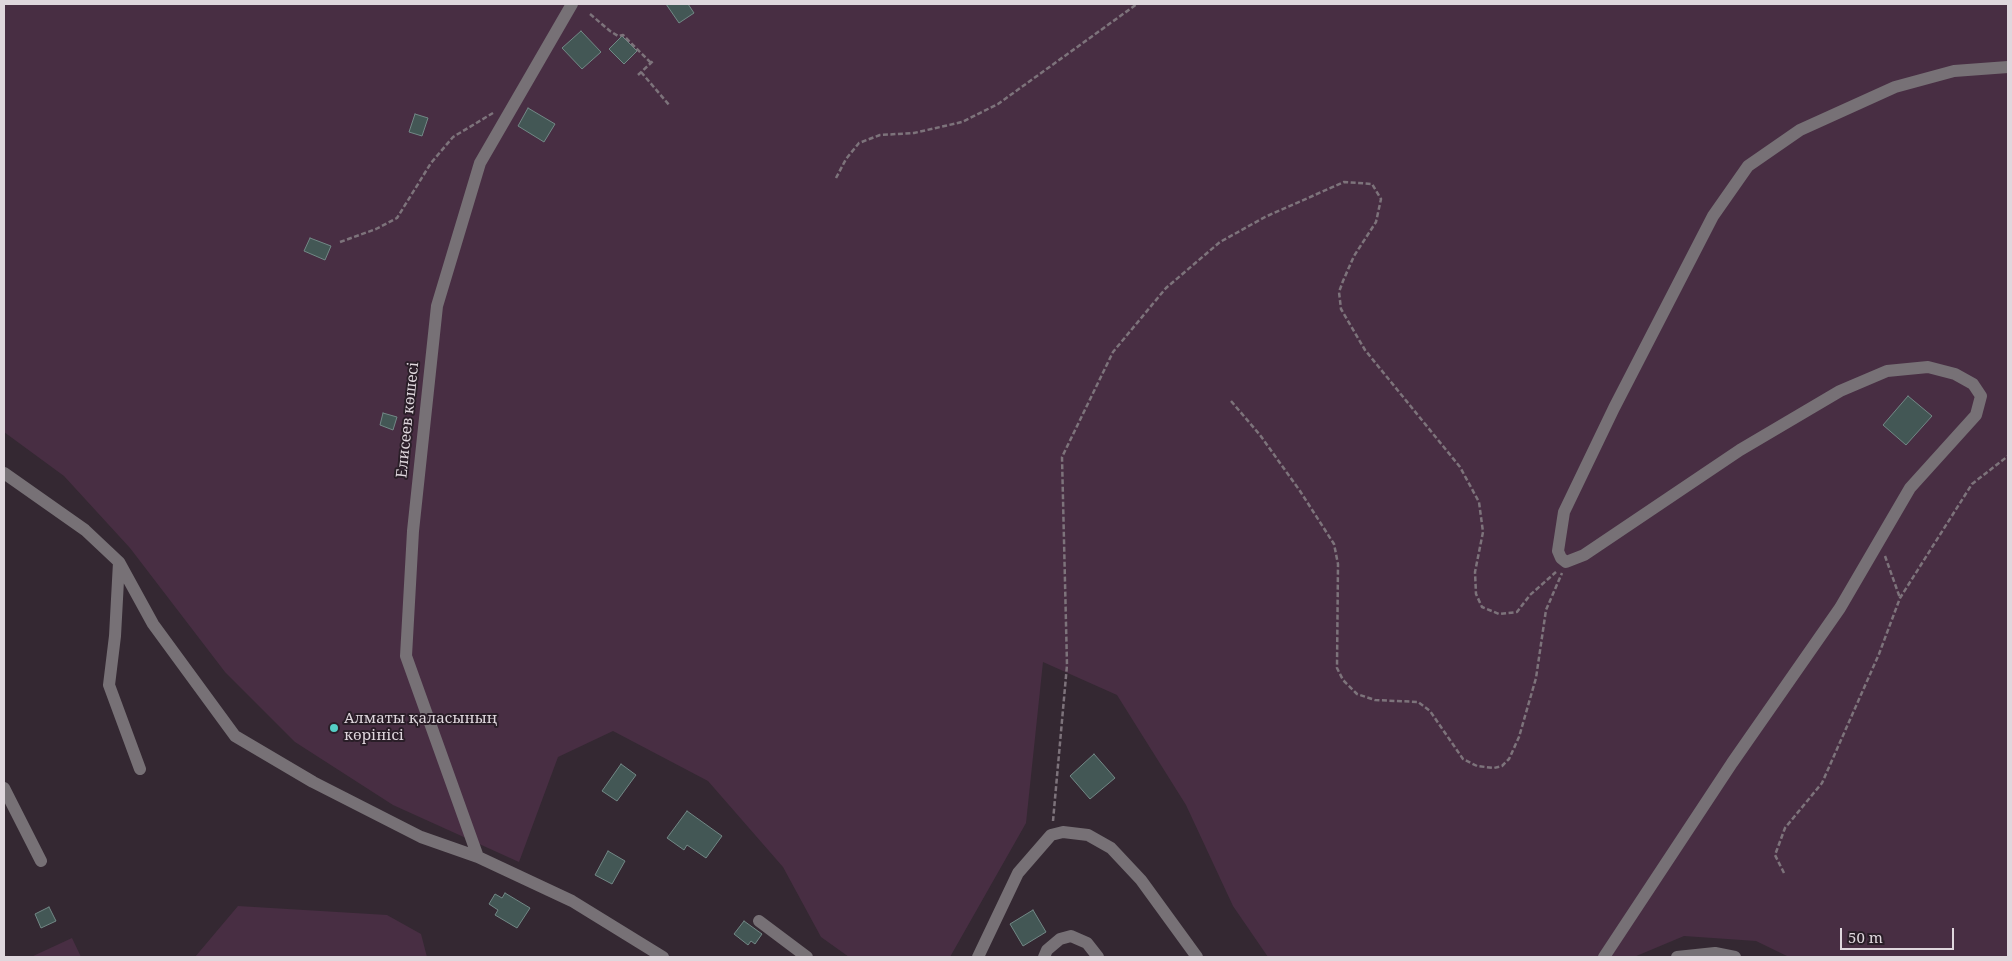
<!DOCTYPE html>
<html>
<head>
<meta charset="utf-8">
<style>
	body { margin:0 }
	#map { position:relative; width:2012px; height:961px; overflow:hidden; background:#342832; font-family:"Noto Serif",serif }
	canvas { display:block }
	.frame { position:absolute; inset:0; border:5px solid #dfd7dd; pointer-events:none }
	.scale { position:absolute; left:1840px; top:928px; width:114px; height:22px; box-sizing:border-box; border:2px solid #dfd7dd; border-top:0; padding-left:6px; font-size:15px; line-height:18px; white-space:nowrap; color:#dfd7dd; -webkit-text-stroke:4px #2a1e28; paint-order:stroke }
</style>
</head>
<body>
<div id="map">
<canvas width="2012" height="961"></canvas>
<div class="frame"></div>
<div class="scale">50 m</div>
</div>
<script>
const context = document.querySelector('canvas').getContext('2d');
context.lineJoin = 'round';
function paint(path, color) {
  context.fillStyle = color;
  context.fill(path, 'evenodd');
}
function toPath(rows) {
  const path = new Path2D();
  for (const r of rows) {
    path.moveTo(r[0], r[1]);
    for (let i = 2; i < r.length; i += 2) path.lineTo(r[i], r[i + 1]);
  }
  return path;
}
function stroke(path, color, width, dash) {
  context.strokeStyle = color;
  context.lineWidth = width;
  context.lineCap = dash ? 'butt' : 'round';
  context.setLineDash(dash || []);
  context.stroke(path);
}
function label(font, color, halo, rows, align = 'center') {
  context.font = font + ' "Noto Serif",serif';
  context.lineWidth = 4;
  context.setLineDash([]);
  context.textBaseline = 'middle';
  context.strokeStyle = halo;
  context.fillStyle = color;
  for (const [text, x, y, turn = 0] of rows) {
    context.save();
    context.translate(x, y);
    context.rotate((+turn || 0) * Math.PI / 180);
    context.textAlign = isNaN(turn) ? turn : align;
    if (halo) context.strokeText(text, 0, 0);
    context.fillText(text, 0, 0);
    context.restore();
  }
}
const green = toPath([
	[4,4,2008,4,2008,957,1789,957,1756,941,1684,936,1634,957,1268,957,1233,906,1186,805,1117,695,1043,662,1026,823,950,957,849,957,821,937,783,867,708,781,613,731,558,757,519,862,393,805,295,742,225,672,130,548,64,476,4,432],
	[238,906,387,915,421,934,427,957,195,957],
	[72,938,81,957,31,957]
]);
const building = toPath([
	[666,4,688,4,694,13,679,23,666,4],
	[581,31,601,52,582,69,562,48,581,31],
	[622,36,637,51,624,64,609,49,622,36],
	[528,108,555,124,544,142,518,126,528,108],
	[415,114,428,118,422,136,409,132,415,114],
	[310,238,331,246,325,260,304,251,310,238],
	[1908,396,1932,416,1906,445,1883,425,1908,396],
	[383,413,397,417,393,430,380,425,383,413],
	[1094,754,1115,778,1090,799,1070,776,1094,754],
	[621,764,636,775,617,801,602,791,621,764],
	[687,811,722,836,706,858,687,845,684,850,667,838,687,811],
	[608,851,625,861,612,884,595,875,608,851],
	[505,893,530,908,517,928,495,915,498,910,489,904,495,894,502,898,505,893],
	[49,907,56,921,41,928,35,914,49,907],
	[1033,910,1046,932,1023,946,1010,924,1033,910],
	[744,921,762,934,755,944,751,941,748,945,734,934,744,921]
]);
const path = toPath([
	[590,14,610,31,618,36,623,35,651,63],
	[641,72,670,106],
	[638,75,653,61],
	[836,178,846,159,859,143,880,135,914,133,962,122,998,104,1137,4],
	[340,242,376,229,397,218,431,163,453,137,493,113],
	[1231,401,1260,435,1300,491,1334,544,1338,564,1337,668,1343,680,1357,694,1375,700,1418,702,1430,711,1463,759,1477,766,1494,768,1502,766,1509,759,1519,737,1536,678,1546,610,1562,573],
	[1885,556,1900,598],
	[1053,821,1067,665,1062,457,1113,352,1166,288,1220,242,1265,217,1344,182,1372,184,1381,199,1376,222,1354,256,1343,281,1339,292,1341,309,1365,350,1460,467,1479,502,1483,532,1475,572,1476,594,1482,607,1499,614,1517,612,1530,595,1556,572],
	[1784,873,1775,855,1785,828,1822,783,1879,654,1900,598,1972,484,2008,456]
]);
const minor = toPath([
	[4,473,85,530,119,562,153,624,235,736,313,782,421,837,478,857,572,901,663,957],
	[119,562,115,636,109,685,140,769],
	[4,788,41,861],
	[478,857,406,656,413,531,437,306,480,163,572,4],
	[759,921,807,957],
	[978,957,1018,873,1051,835,1063,832,1088,835,1111,848,1141,880,1197,957],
	[1044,957,1047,950,1060,939,1071,936,1087,943,1098,957],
	[1604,957,1732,763,1840,608,1910,488,1976,415,1981,396,1973,384,1955,374,1928,367,1887,371,1840,391,1740,450,1584,555,1566,562,1561,558,1558,551,1564,512,1614,408,1713,216,1748,166,1800,130,1895,87,1954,71,2008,67],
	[1677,957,1715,953,1735,957]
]);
const markers = [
	[334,728,5,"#55cec6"]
];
const streetNames = [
	["Елисеев көшесі",408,420,-84]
];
const poiNames = [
	["Алматы қаласының",344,719],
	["көрінісі",344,736]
];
paint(green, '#482e43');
paint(building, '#435755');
stroke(building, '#728886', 1);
stroke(path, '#7d737b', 2.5, [5, 2.5]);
stroke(minor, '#777176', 12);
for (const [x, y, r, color] of markers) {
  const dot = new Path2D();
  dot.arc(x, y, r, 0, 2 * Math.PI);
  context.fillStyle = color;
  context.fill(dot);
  stroke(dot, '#2a1e28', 2);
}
label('15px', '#dfd7dd', '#2a1e28', streetNames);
label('15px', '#dfd7dd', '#2a1e28', poiNames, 'left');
</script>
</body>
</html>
